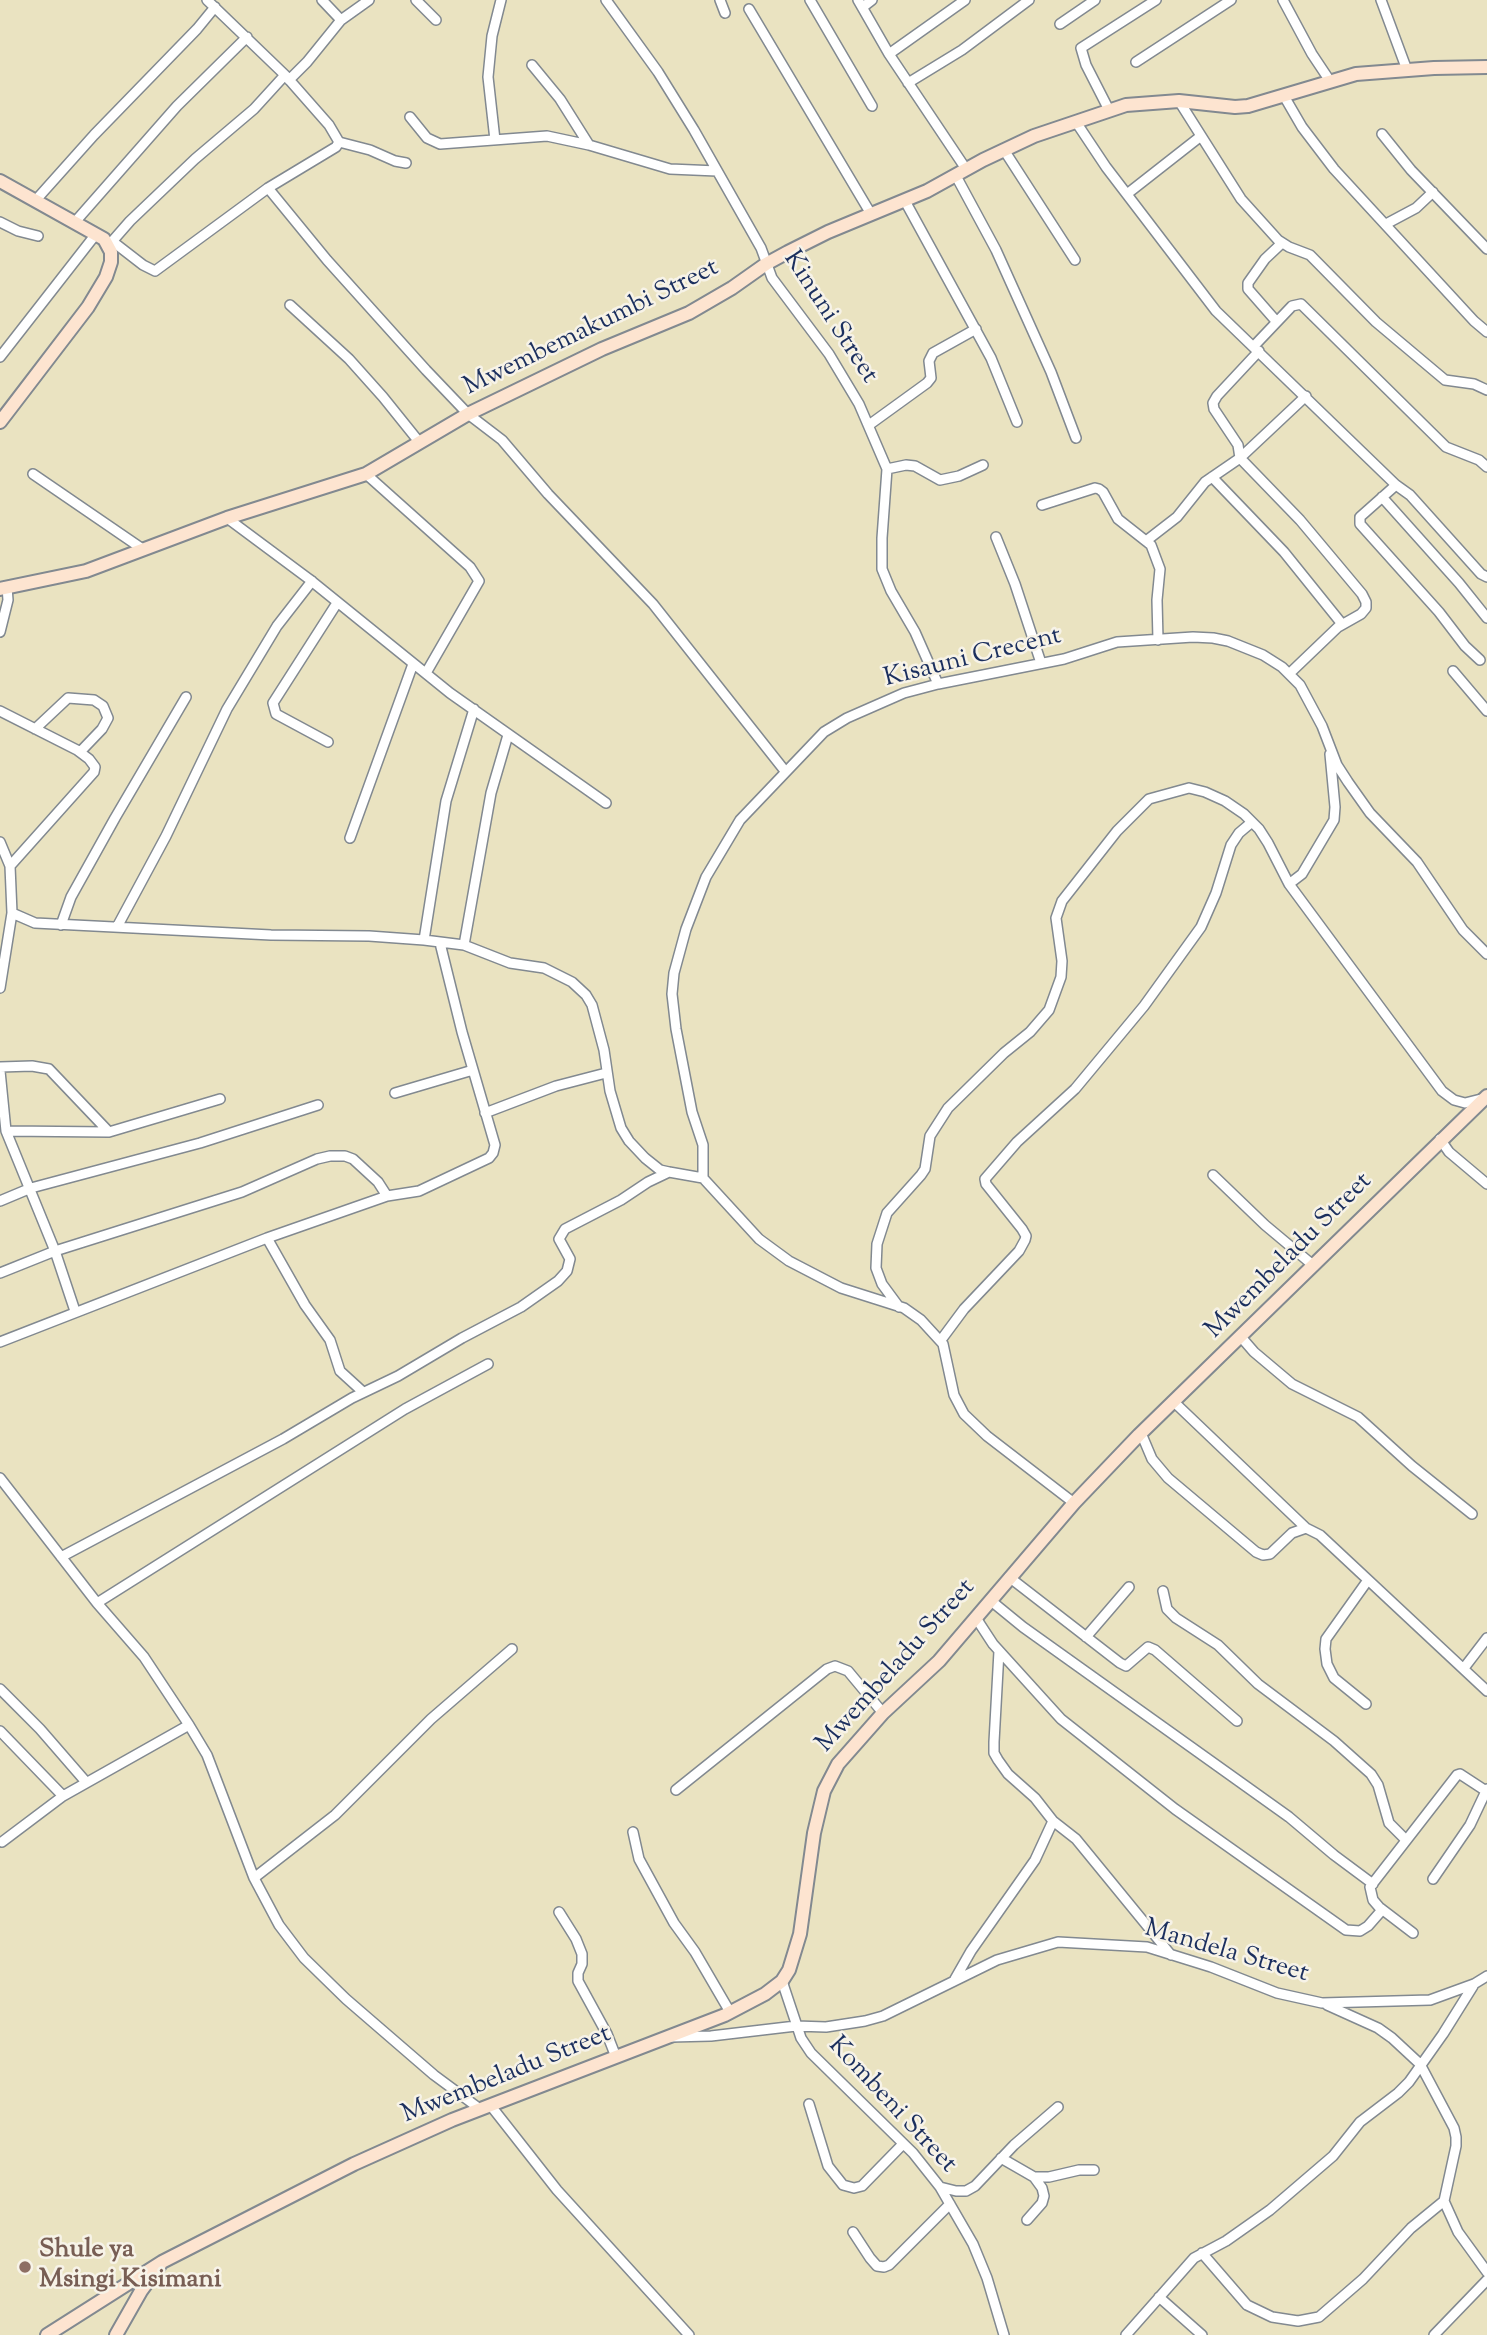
<!DOCTYPE html>
<html>
<head>
<meta charset="utf-8">
<style>
	body { margin:0 }
	canvas { display:block; background:#eae3c1 }
</style>
</head>
<body>
<canvas width="1487" height="2335"></canvas>
<script>
const context = document.querySelector('canvas').getContext('2d');
context.lineJoin = 'round';
function toPath(rows) {
  const path = new Path2D();
  for (const r of rows) {
    path.moveTo(r[0], r[1]);
    for (let i = 2; i < r.length; i += 2) path.lineTo(r[i], r[i + 1]);
  }
  return path;
}
function stroke(path, color, width, dash) {
  context.strokeStyle = color;
  context.lineWidth = width;
  context.lineCap = dash ? 'butt' : 'round';
  context.setLineDash(dash || []);
  context.stroke(path);
}
function label(font, color, halo, rows, align = 'center') {
  context.font = font + ' "Sorts Mill Goudy",serif';
  context.lineWidth = 5;
  context.setLineDash([]);
  context.textBaseline = 'middle';
  context.strokeStyle = halo;
  context.fillStyle = color;
  for (const [text, x, y, turn = 0] of rows) {
    context.save();
    context.translate(x, y);
    context.rotate((+turn || 0) * Math.PI / 180);
    context.textAlign = isNaN(turn) ? turn : align;
    if (halo) context.strokeText(text, 0, 0);
    context.fillText(text, 0, 0);
    context.restore();
  }
}
const street = toPath([
	[322,0,341,20],
	[416,0,436,20],
	[606,0,658,72,694,130,761,248,772,278,829,354,859,404,887,469,882,538,882,569,891,591,915,632,938,684],
	[720,0,725,13],
	[810,0,872,106],
	[858,0,889,54,966,169],
	[1283,0,1312,54,1330,81],
	[1381,0,1407,70],
	[863,7,872,0],
	[749,9,871,214],
	[1060,24,1095,0],
	[889,54,965,0],
	[1136,62,1231,0],
	[532,65,560,99,589,145],
	[289,80,307,62,341,20,369,0],
	[908,83,962,50,1029,0],
	[1284,96,1302,127,1334,169,1474,321,1487,332],
	[1179,101,1241,199,1278,240,1289,247,1310,255,1376,322,1445,380,1474,384,1487,390],
	[1109,110,1086,65,1081,48,1156,0],
	[410,117,427,138,440,144,547,136,589,145,670,169,717,171],
	[1076,122,1106,167,1216,311,1396,485,1410,495,1481,574,1487,577],
	[1382,134,1411,170,1487,249],
	[495,140,488,77,492,36,501,0],
	[339,142,370,150,395,161,406,163],
	[1004,150,1075,260],
	[956,176,996,250,1051,372,1076,438],
	[268,188,327,260,426,370,468,414,502,440,548,494,653,604,785,771],
	[1127,194,1201,136],
	[35,201,94,135,197,29,215,7],
	[905,201,991,358,1017,422],
	[0,222,18,231,38,236],
	[75,222,177,106,247,37],
	[1386,224,1416,208,1433,192],
	[112,241,143,265,155,271,268,188,336,147,339,142,329,125,285,75,207,0],
	[109,245,130,221,195,159,254,109,285,75],
	[290,305,349,359,383,397,420,443],
	[1276,321,1248,289,1248,283,1265,259,1282,243],
	[1254,346,1292,306,1301,304,1446,447,1479,460,1487,467],
	[1259,351,1217,396,1213,403,1214,409,1238,445,1240,458,1300,520,1362,594,1366,602,1366,608,1361,614,1338,627,1290,673],
	[0,357,96,234],
	[869,425,927,383,931,378,929,361,933,353,976,329],
	[887,469,906,465,915,466,940,480,959,476,983,465],
	[33,474,144,550],
	[366,474,470,567,479,581,426,673],
	[1212,477,1284,552,1342,624],
	[1396,485,1360,517,1360,524,1439,612,1465,646,1480,660],
	[1382,497,1459,583,1487,618],
	[1042,505,1095,488,1099,489,1103,492,1118,519,1151,545,1160,569,1157,600,1158,640],
	[227,518,309,579,450,693,606,803],
	[996,537,1015,584,1041,663],
	[1146,541,1177,517,1205,482,1240,458,1306,396],
	[0,632,8,600,7,587],
	[1453,671,1487,711],
	[0,711,77,750,89,759,95,767,94,772,10,866],
	[35,729,68,698,94,700,103,706,108,718,102,729,80,752],
	[328,742,276,714,273,703,337,603],
	[350,838,413,664],
	[0,842,10,866,12,913,0,988],
	[1289,884,1302,874,1334,820,1335,807,1330,754],
	[12,913,35,923,271,935,369,936,424,940,464,945,510,963,544,968,572,982,586,995,592,1005,604,1050,610,1091,621,1128,629,1141,645,1158,660,1170,669,1172],
	[61,925,71,897,115,818,186,697],
	[117,927,166,836,227,709,277,626,312,581],
	[424,940,446,801,474,709],
	[464,945,491,793,508,735],
	[0,1067,32,1066,49,1069,109,1132],
	[0,1071,6,1131,55,1251,75,1311],
	[395,1093,473,1070],
	[485,1113,556,1086,606,1073],
	[6,1131,109,1132,220,1099],
	[1440,1139,1449,1152,1487,1184],
	[1213,1175,1265,1225,1314,1266],
	[0,1201,31,1188,200,1143,318,1105],
	[267,1238,305,1305,330,1340,340,1371,363,1392],
	[0,1273,55,1251,242,1192,317,1159,330,1156,345,1156,353,1159,378,1182,387,1196],
	[899,1307,882,1284,876,1268,877,1244,887,1213,921,1175,925,1169,930,1136,948,1108,1004,1053,1030,1032,1049,1010,1061,977,1062,961,1056,918,1062,901,1117,831,1149,799,1189,788,1205,792,1225,801,1244,814,1259,829,1268,843,1289,884,1442,1091,1454,1100,1465,1103,1481,1099],
	[1241,1337,1254,1352,1292,1384,1358,1417,1412,1466,1472,1514],
	[941,1340,964,1309,1019,1251,1025,1240,1026,1236,1022,1229,986,1184,985,1179,1017,1142,1075,1089,1144,1006,1201,927,1216,893,1231,845,1239,833,1252,822],
	[0,1342,267,1238,387,1196,419,1191,489,1158,493,1153,495,1145,462,1032,440,943],
	[1174,1402,1306,1528],
	[1141,1433,1152,1459,1168,1478,1256,1552,1263,1555,1270,1554,1292,1533,1306,1528,1320,1535,1487,1691],
	[0,1478,97,1603,144,1657,189,1725,207,1755,254,1878,279,1925,304,1958,346,1999,434,2075,480,2109],
	[1074,1503,987,1436,964,1414,954,1395,943,1344,921,1320,904,1308,841,1288,789,1261,759,1239,703,1178,703,1145,692,1112,676,1029,672,994,674,973,686,929,706,877,740,820,824,732,847,718,904,693,938,684,1064,659,1117,642,1193,637,1213,638,1228,641,1263,655,1282,667,1300,685,1322,726,1337,765,1348,782,1370,813,1417,862,1463,930,1487,954],
	[61,1557,283,1439,352,1398,398,1376,462,1338,521,1307,558,1281,567,1271,570,1259,559,1239,565,1229,621,1200,648,1182,669,1172,703,1178],
	[1009,1577,1120,1663,1126,1666,1148,1647,1155,1650,1237,1721],
	[1163,1591,1167,1609,1176,1618,1218,1645,1258,1684,1334,1741,1371,1774,1378,1785,1389,1823,1406,1840],
	[990,1600,1023,1627,1289,1817,1334,1855,1373,1884],
	[97,1603,405,1409,488,1364],
	[976,1618,993,1644,1061,1719,1175,1809,1346,1930,1360,1931,1368,1926,1382,1910],
	[1086,1637,1129,1587],
	[999,1651,994,1742,994,1753,998,1760,1008,1774,1035,1798,1053,1821,1076,1839,1171,1955],
	[1464,1668,1487,1638],
	[0,1689,40,1729,86,1782],
	[1366,1704,1334,1678,1327,1664,1325,1649,1326,1639,1368,1580],
	[0,1731,63,1796],
	[676,1790,827,1669,835,1666,848,1671,883,1713],
	[633,1832,639,1859,674,1923,695,1952,730,2012],
	[2,1842,63,1796,189,1725],
	[254,1878,335,1815,431,1719,512,1649],
	[1433,1879,1470,1825,1487,1789],
	[559,1912,576,1939,582,1954,582,1964,578,1973,578,1981,607,2034,616,2057],
	[1413,1933,1379,1907,1373,1900,1370,1887,1457,1775,1460,1774,1486,1791],
	[955,1979,971,1951,1035,1860,1053,1821],
	[782,1981,801,2038,811,2053,913,2153,940,2187,973,2244,987,2278,1004,2335],
	[1327,2005,1378,2028,1392,2038,1420,2064,1454,2128,1456,2137,1456,2146,1444,2201,1458,2232,1487,2272],
	[670,2037,711,2036,796,2026,826,2027,865,2021,883,2016,997,1960,1058,1942,1147,1947,1211,1967,1277,1993,1322,2003,1430,2000,1474,1984,1487,1976],
	[809,2104,828,2166,843,2185,854,2188,862,2186,903,2144],
	[491,2106,557,2190,689,2335],
	[1001,2158,1034,2177,1042,2188,1044,2196,1042,2203,1027,2220],
	[1034,2177,1049,2177,1079,2170,1094,2170],
	[940,2187,956,2191,966,2191,975,2186,1014,2145,1058,2107],
	[853,2232,870,2258,877,2266,884,2267,889,2265,950,2204],
	[1202,2253,1247,2305,1272,2317,1298,2321,1319,2317,1363,2279,1411,2228,1444,2201],
	[1159,2297,1202,2335],
	[1126,2335,1194,2258,1226,2241,1270,2210,1333,2156,1360,2122,1398,2093,1409,2082,1443,2034,1473,1986],
	[1434,2335,1487,2280]
]);
const secondary = toPath([
	[0,181,104,239,111,252,111,262,106,277,88,307,0,422],
	[0,589,86,571,227,518,366,474,468,414,602,349,689,313,732,288,766,264,788,252,828,232,927,191,983,160,1034,136,1126,105,1179,101,1235,107,1248,106,1356,74,1434,68,1487,67],
	[47,2335,162,2262,354,2164,452,2120,725,2015,765,1994,782,1981,789,1970,800,1934,814,1833,824,1791,838,1764,883,1713,939,1661,1074,1503,1139,1435,1487,1096],
	[116,2335,141,2291,160,2265]
]);
const markers = [
	[25,2267,7,"#8d6e63"]
];
const streetNames = [
	["Kinuni Street",829,318,57],
	["Mwembemakumbi Street",592,329,-26],
	["Kisauni Crecent",973,659,-14],
	["Mwembeladu Street",1290,1257,-45],
	["Mwembeladu Street",897,1667,-48],
	["Mandela Street",1226,1953,16],
	["Mwembeladu Street",507,2076,-22],
	["Kombeni Street",891,2106,47]
];
const educationNames = [
	["Shule ya",39,2252],
	["Msingi Kisimani",39,2282]
];
stroke(street, '#828990', 12);
stroke(secondary, '#828990', 16);
stroke(street, '#fff', 9);
stroke(secondary, '#fde4d0', 12);
for (const [x, y, r, color] of markers) {
  const dot = new Path2D();
  dot.arc(x, y, r, 0, 2 * Math.PI);
  context.fillStyle = color;
  context.fill(dot);
  stroke(dot, '#f7f3e8', 2.5);
}
label('26px', '#1b2f5e', '#f7f3e8', streetNames);
label('bold 26px', '#785e54', '#f7f3e8', educationNames, 'left');
</script>
</body>
</html>
